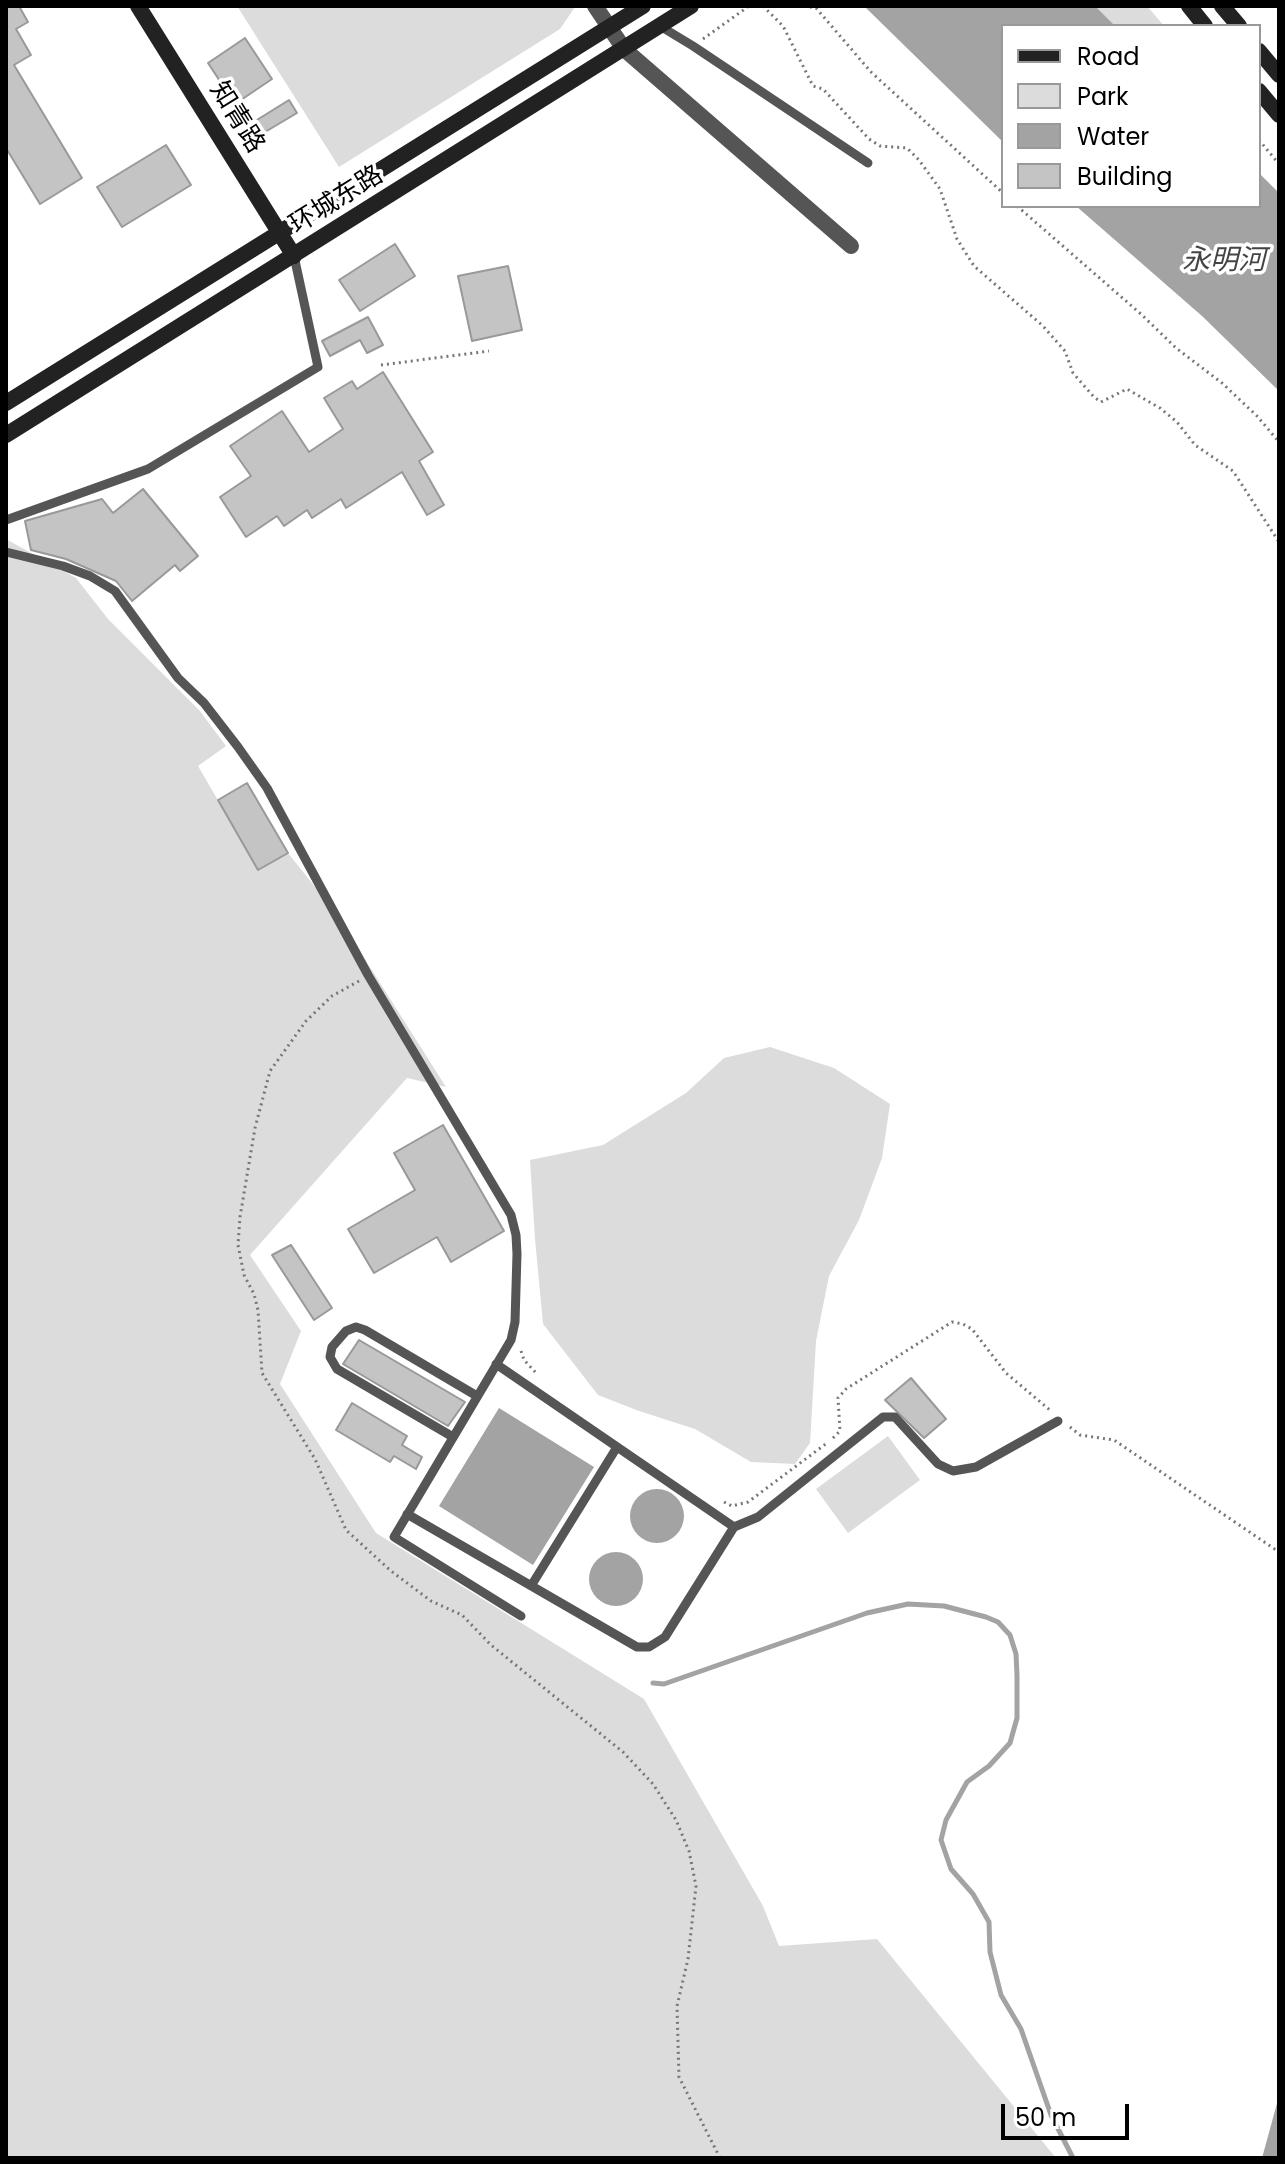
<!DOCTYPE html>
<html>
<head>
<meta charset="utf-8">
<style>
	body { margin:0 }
	#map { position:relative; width:1285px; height:2164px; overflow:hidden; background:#fff; font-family:Poppins,sans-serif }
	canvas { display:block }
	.frame { position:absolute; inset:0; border:8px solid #000; pointer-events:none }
	.legend { position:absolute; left:1001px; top:24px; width:260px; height:184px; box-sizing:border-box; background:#fff; border:2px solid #999; margin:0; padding:10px 14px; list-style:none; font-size:24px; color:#000 }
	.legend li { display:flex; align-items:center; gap:16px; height:40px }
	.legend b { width:40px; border:2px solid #999 }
	.scale { position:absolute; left:1001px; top:2104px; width:128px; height:36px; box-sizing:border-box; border:4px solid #000; border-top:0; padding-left:10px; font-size:24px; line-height:28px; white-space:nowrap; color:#000; -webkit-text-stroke:6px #fff; paint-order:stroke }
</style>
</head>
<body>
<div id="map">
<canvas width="1285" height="2164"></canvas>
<div class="frame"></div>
<ul class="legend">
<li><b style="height:10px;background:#222"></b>Road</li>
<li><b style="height:22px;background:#dcdcdc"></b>Park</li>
<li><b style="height:22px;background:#a3a3a3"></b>Water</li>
<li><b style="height:22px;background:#c4c4c4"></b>Building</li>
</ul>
<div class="scale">50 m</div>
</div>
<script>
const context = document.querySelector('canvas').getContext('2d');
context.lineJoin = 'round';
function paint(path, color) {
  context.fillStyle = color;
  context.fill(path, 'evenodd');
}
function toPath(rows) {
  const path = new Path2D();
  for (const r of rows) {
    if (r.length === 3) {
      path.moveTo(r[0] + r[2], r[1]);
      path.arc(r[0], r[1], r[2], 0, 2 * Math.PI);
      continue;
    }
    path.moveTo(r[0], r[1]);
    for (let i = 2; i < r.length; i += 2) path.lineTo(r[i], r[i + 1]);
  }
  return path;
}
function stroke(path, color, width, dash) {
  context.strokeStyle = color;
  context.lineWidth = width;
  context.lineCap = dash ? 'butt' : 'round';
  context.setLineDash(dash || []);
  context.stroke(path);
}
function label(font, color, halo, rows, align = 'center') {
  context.font = font + ' Poppins,"Noto Sans SC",sans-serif';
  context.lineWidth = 7;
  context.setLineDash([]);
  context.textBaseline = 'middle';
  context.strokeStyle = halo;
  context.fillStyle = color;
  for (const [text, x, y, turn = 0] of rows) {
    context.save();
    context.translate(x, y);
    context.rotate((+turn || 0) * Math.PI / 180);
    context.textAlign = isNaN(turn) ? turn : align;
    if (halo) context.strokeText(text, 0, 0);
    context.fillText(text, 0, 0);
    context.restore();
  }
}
const green = toPath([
	[237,6,574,6,575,7,560,29,339,167],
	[1092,6,1147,6,1164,26,1112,26],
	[6,539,76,578,108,619,200,711,226,746,198,766,258,869,288,853,335,912,446,1087,407,1078,250,1255,301,1331,280,1384,376,1533,644,1699,763,1906,779,1946,877,1939,1056,2158,6,2158],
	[770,1047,834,1068,890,1104,882,1158,859,1220,829,1276,816,1341,810,1443,795,1464,751,1462,695,1429,639,1411,598,1395,543,1324,535,1239,530,1160,603,1145,686,1093,724,1058],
	[888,1436,920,1480,848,1533,816,1489]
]);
const water = toPath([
	[864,6,1095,6,1115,26,1003,26,1003,142],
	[1259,173,1279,193,1279,391,1202,316,1076,206,1259,206],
	[499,1408,594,1467,533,1565,439,1506],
	[657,1516,27],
	[616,1579,27],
	[1279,2096,1279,2158,1262,2158]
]);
const stream = toPath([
	[653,1683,664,1684,867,1613,908,1604,944,1606,986,1617,998,1622,1010,1635,1016,1654,1017,1675,1017,1718,1010,1743,989,1766,967,1782,946,1820,941,1840,951,1869,973,1894,989,1922,990,1952,1001,1995,1021,2029,1051,2115,1073,2158]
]);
const building = toPath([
	[6,6,19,6,28,22,16,29,31,55,14,65,82,178,40,204,6,148,6,6],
	[245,38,272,79,235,104,208,63,245,38],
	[289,100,297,113,260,135,252,123,289,100],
	[166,145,191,185,122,227,97,187,166,145],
	[395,244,415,276,360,311,339,280,395,244],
	[508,266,522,330,472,341,458,276,508,266],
	[368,317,383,345,367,353,360,340,330,356,322,341,368,317],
	[383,372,433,452,419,461,444,505,427,515,402,472,346,508,341,499,312,518,307,510,284,526,277,516,246,537,220,497,251,476,230,446,282,411,309,452,343,429,324,398,352,381,357,389,383,372],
	[143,489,198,556,180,571,175,565,132,601,116,581,66,559,31,550,25,521,102,499,113,513,143,489],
	[247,783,288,853,258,870,218,800,247,783],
	[443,1125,504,1231,451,1262,437,1237,374,1273,348,1229,415,1190,394,1153,443,1125],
	[291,1245,332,1308,314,1320,272,1255,291,1245],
	[359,1340,465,1402,448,1426,343,1364,359,1340],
	[911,1378,946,1419,924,1438,885,1400,911,1378],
	[352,1403,407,1436,402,1445,422,1457,416,1469,394,1456,390,1462,336,1430,352,1403]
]);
const path = toPath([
	[763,6,783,26,813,86,823,89,869,139,880,146,907,148,919,160,940,189,957,239,974,266,1043,326,1065,351,1073,373,1094,397,1101,402,1127,389,1160,408,1177,422,1195,445,1233,471,1279,542],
	[804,6,816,8,871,72,1003,193],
	[703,39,749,6],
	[1259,140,1279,164],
	[1017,206,1142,315,1176,348,1222,383,1257,416,1279,442],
	[381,365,489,351],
	[359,981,332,996,306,1021,270,1071,255,1128,240,1217,238,1245,244,1275,254,1294,258,1310,262,1373,315,1459,346,1530,391,1571,431,1601,462,1615,491,1645,623,1752,653,1784,676,1820,689,1851,696,1886,688,1959,677,2006,679,2077,720,2158],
	[521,1351,524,1360,537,1374],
	[1070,1427,1080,1435,1114,1440,1279,1552],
	[833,1438,840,1431,838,1398,846,1389,952,1322,963,1324,972,1329,1006,1373,1051,1411],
	[724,1502,732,1506,748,1502,827,1443]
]);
const service = toPath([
	[660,26,693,46,868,163],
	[6,520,148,469,318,367,294,256],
	[6,552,63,566,90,576,115,591,178,678,204,703,238,747,267,788,368,975,511,1215,516,1235,517,1254,515,1322,511,1340,394,1537,521,1616],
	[453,1437,337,1369,330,1357,332,1347,346,1331,356,1327,365,1330,477,1396],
	[407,1514,637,1647,649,1647,665,1637,734,1527,496,1364],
	[734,1527,758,1517,883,1417,895,1417,938,1464,953,1471,976,1467,1058,1421],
	[531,1586,617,1447]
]);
const minor = toPath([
	[595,6,624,49,851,246]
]);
const secondary = toPath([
	[138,6,294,256],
	[1189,6,1205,26],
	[1222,6,1239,26],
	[1259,51,1279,75],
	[1259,91,1279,115],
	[6,403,643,6],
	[6,435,691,6]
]);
const streetNames = [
	["知青路",236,118,58],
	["环城东路",337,201,-32]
];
const waterNames = [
	["永明河",1224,262]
];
paint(green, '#dcdcdc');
paint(water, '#a3a3a3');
stroke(stream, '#a3a3a3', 5);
paint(building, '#c4c4c4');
stroke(building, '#999', 2);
stroke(path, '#777', 3, [2, 4]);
stroke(service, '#555', 9);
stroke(minor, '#555', 16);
stroke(secondary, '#222', 16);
label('26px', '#000', '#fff', streetNames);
label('italic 28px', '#444', '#fff', waterNames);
</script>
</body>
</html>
